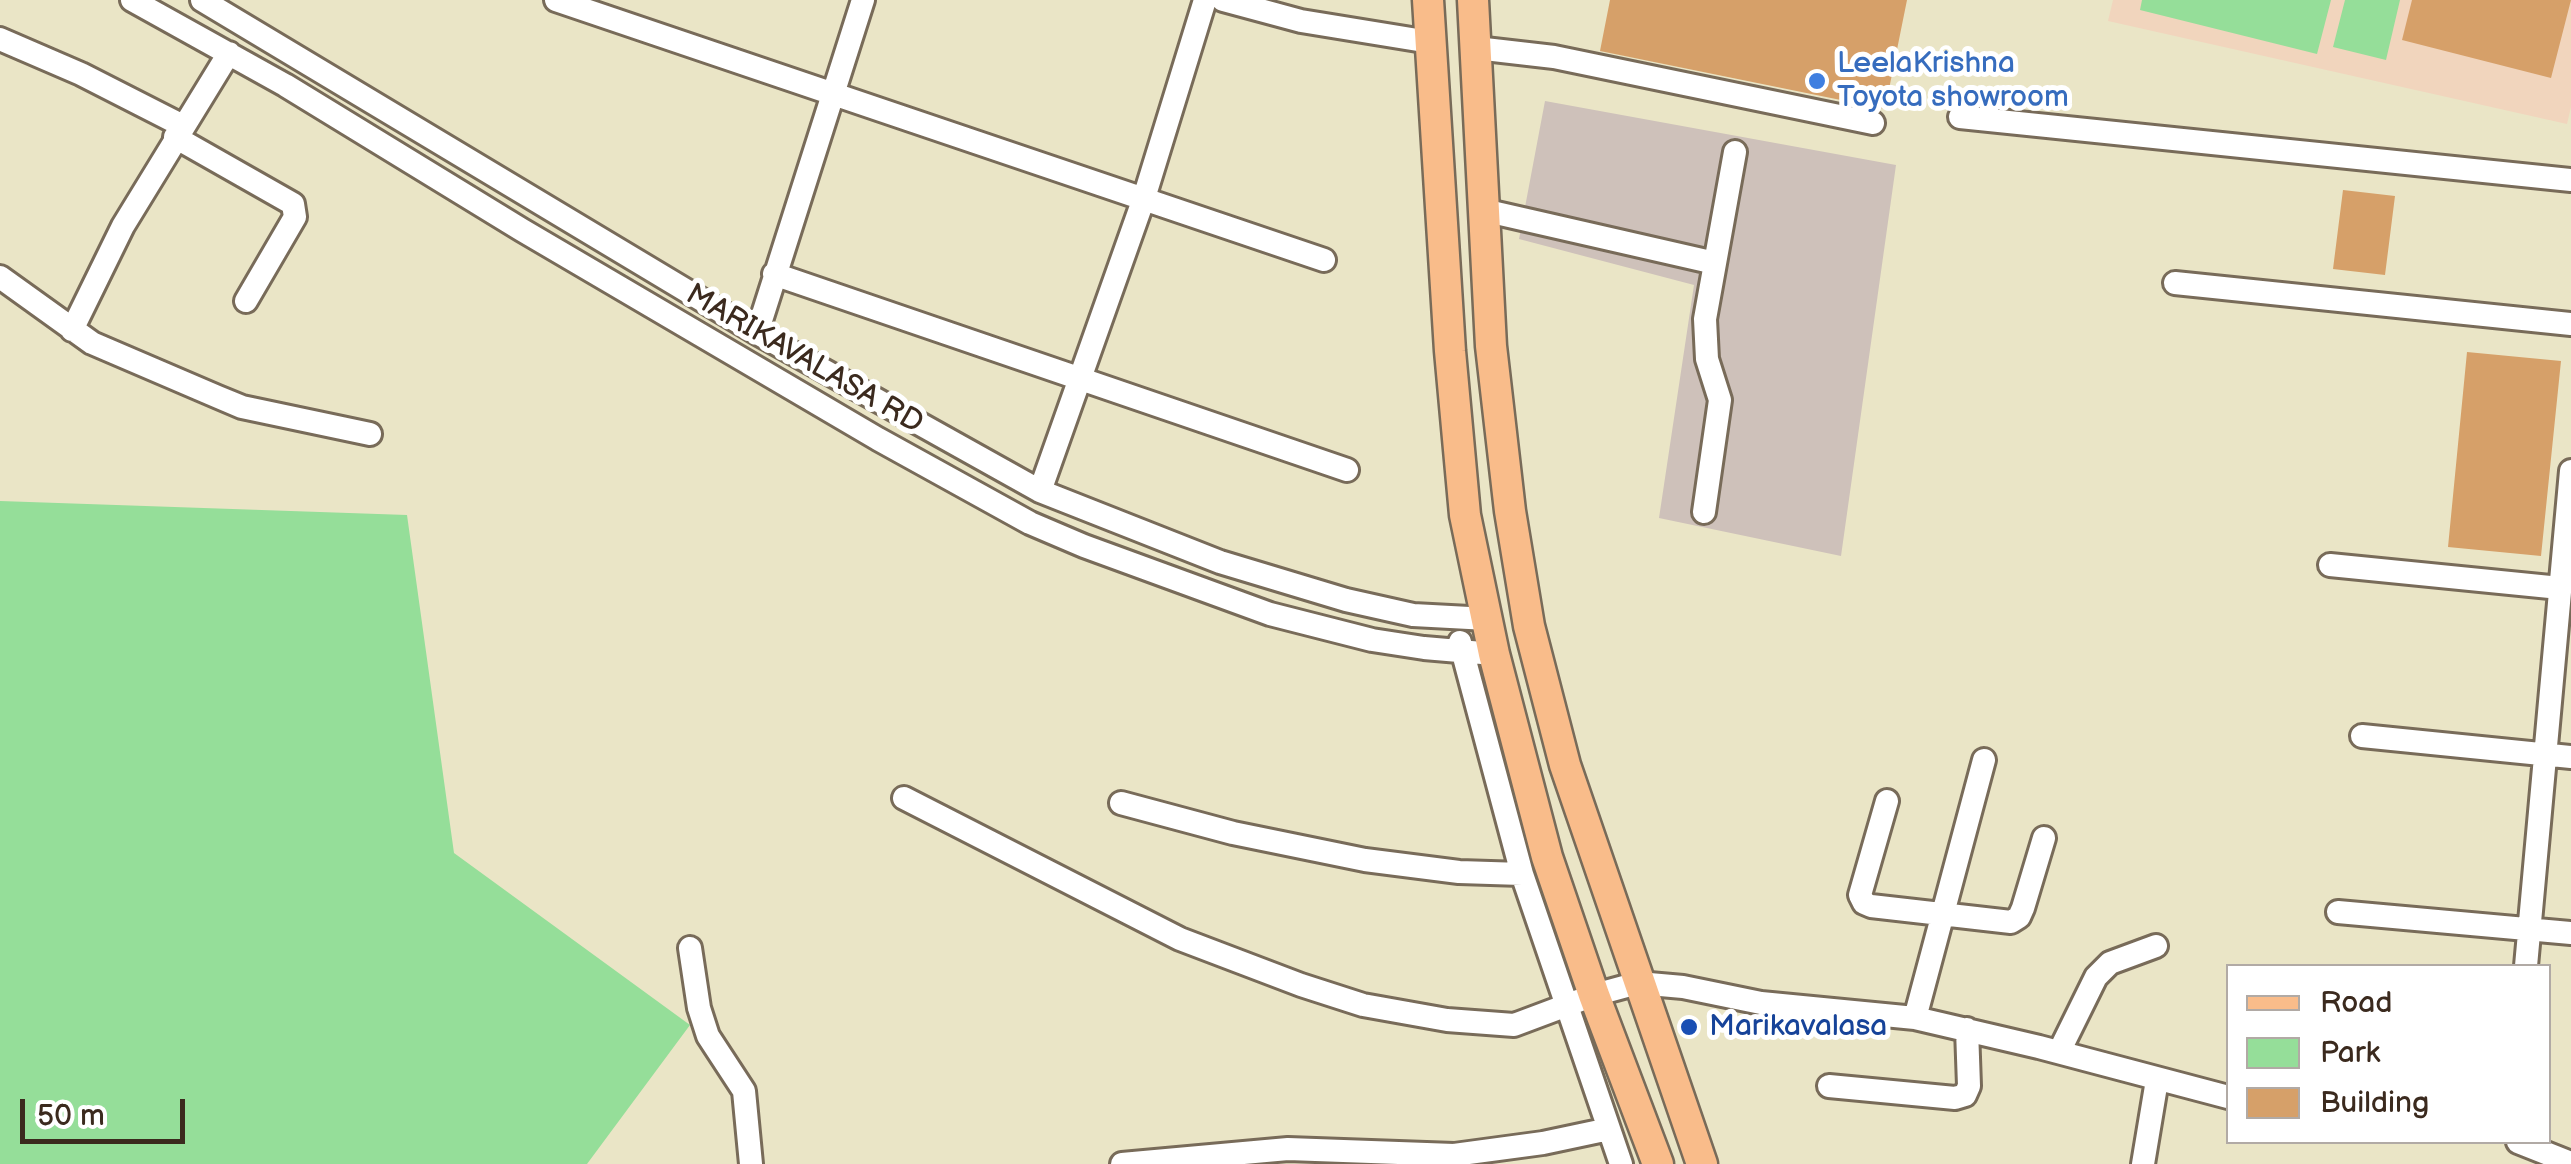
<!DOCTYPE html>
<html>
<head>
<meta charset="utf-8">
<style>
	body { margin:0 }
	#map { position:relative; width:2571px; height:1164px; overflow:hidden; background:#eae5c6; font-family:"Balsamiq Sans",sans-serif }
	canvas { display:block }
	.legend { position:absolute; left:2226px; top:964px; width:325px; height:180px; box-sizing:border-box; background:#fff; border:2px solid #b1aaa5; margin:0; padding:12px 18px; list-style:none; font-size:30px; color:#3b2a1e }
	.legend li { display:flex; align-items:center; gap:20px; height:50px }
	.legend b { width:50px; border:2px solid #b1aaa5 }
	.scale { position:absolute; left:20px; top:1099px; width:165px; height:45px; box-sizing:border-box; border:5px solid #3b2a1e; border-top:0; padding-left:12px; font-size:30px; line-height:35px; white-space:nowrap; color:#3b2a1e; -webkit-text-stroke:8px #fff; paint-order:stroke }
</style>
</head>
<body>
<div id="map">
<canvas width="2571" height="1164"></canvas>
<ul class="legend">
<li><b style="height:12px;background:#f9bc8a"></b>Road</li>
<li><b style="height:28px;background:#95de99"></b>Park</li>
<li><b style="height:28px;background:#d6a069"></b>Building</li>
</ul>
<div class="scale">50 m</div>
</div>
<script>
const context = document.querySelector('canvas').getContext('2d');
context.lineJoin = 'round';
function paint(path, color) {
  context.fillStyle = color;
  context.fill(path, 'evenodd');
}
function toPath(rows) {
  const path = new Path2D();
  for (const r of rows) {
    path.moveTo(r[0], r[1]);
    for (let i = 2; i < r.length; i += 2) path.lineTo(r[i], r[i + 1]);
  }
  return path;
}
function stroke(path, color, width, dash) {
  context.strokeStyle = color;
  context.lineWidth = width;
  context.lineCap = dash ? 'butt' : 'round';
  context.setLineDash(dash || []);
  context.stroke(path);
}
function label(font, color, halo, rows, align = 'center') {
  context.font = font + ' "Balsamiq Sans",sans-serif';
  context.lineWidth = 10;
  context.setLineDash([]);
  context.textBaseline = 'middle';
  context.strokeStyle = halo;
  context.fillStyle = color;
  for (const [text, x, y, turn = 0] of rows) {
    context.save();
    context.translate(x, y);
    context.rotate((+turn || 0) * Math.PI / 180);
    context.textAlign = isNaN(turn) ? turn : align;
    if (halo) context.strokeText(text, 0, 0);
    context.fillText(text, 0, 0);
    context.restore();
  }
}
const built = toPath([
	[2113,0,2571,0,2571,107,2567,124,2108,21]
]);
const industrial = toPath([
	[1545,101,1896,165,1841,556,1659,518,1694,285,1519,239]
]);
const green = toPath([
	[2142,0,2331,0,2317,54,2140,10],
	[2345,0,2400,0,2386,60,2333,47],
	[0,501,407,515,454,853,690,1025,587,1164,0,1164]
]);
const building = toPath([
	[1610,0,1907,0,1885,109,1600,51],
	[2412,0,2571,0,2551,78,2402,40],
	[2343,190,2395,196,2385,275,2333,269],
	[2467,352,2561,361,2541,556,2448,547]
]);
const minor = toPath([
	[132,0,285,85,522,230,878,439,1030,523,1084,546,1270,614,1372,640,1424,648,1494,654],
	[202,0,757,333,1040,491,1220,562,1346,600,1413,615,1488,619],
	[556,0,1324,260],
	[1223,0,1301,21,1430,42],
	[0,39,81,74,183,126],
	[1476,48,1554,57,1873,123],
	[1960,117,2571,180],
	[175,137,293,204,295,217,246,301],
	[1483,210,1715,263],
	[774,274,1347,470],
	[0,277,92,343,218,397,242,407,370,434],
	[2175,283,2571,324],
	[72,330,123,226,229,53],
	[757,333,863,0],
	[1040,491,1144,198,1205,0],
	[1704,512,1720,400,1707,359,1705,319,1735,152],
	[2330,565,2560,588],
	[1460,642,1522,874,1621,1164],
	[2362,736,2571,757],
	[904,798,1180,939,1301,985,1363,1005,1447,1020,1514,1025,1594,995,1638,983,1683,987,1761,1003,1915,1018,2039,1047,2228,1097],
	[1887,801,1860,895,1864,903,1871,906,2011,922,2019,917,2023,908,2044,838],
	[1121,803,1233,833,1365,860,1459,872,1522,874],
	[2338,912,2571,933],
	[690,948,699,1008,708,1036,744,1091,751,1164],
	[2526,966,2571,471],
	[1915,1018,1984,760],
	[2059,1052,2096,977,2110,963,2156,946],
	[1829,1086,1955,1098,1965,1095,1969,1086,1967,1029],
	[2518,1142,2571,1163],
	[1122,1164,1288,1149,1454,1155,1543,1143,1609,1129],
	[2143,1164,2157,1080]
]);
const major = toPath([
	[1428,0,1450,351,1465,515,1494,654,1547,857,1594,995,1658,1164],
	[1473,0,1491,346,1510,511,1529,626,1565,765,1702,1164]
]);
const markers = [
	[1817,81,10,"#3f7fe0"],
	[1689,1027,10,"#1a4fb4"]
];
const shopNames = [
	["LeelaKrishna",1837,64],
	["Toyota showroom",1837,98]
];
const streetNames = [
	["MARIKAVALASA RD",804,360,30]
];
const transitNames = [
	["Marikavalasa",1709,1027]
];
paint(built, '#f1d5bd');
paint(industrial, '#cec1ba');
paint(green, '#95de99');
paint(building, '#d6a069');
stroke(minor, '#786b59', 28);
stroke(major, '#786b59', 35);
stroke(minor, '#fff', 22);
stroke(major, '#f9bc8a', 30);
for (const [x, y, r, color] of markers) {
  const dot = new Path2D();
  dot.arc(x, y, r, 0, 2 * Math.PI);
  context.fillStyle = color;
  context.fill(dot);
  stroke(dot, '#fff', 4);
}
label('30px', '#366cbe', '#fff', shopNames, 'left');
label('30px', '#3b2a1e', '#fff', streetNames);
label('30px', '#164399', '#fff', transitNames, 'left');
</script>
</body>
</html>
